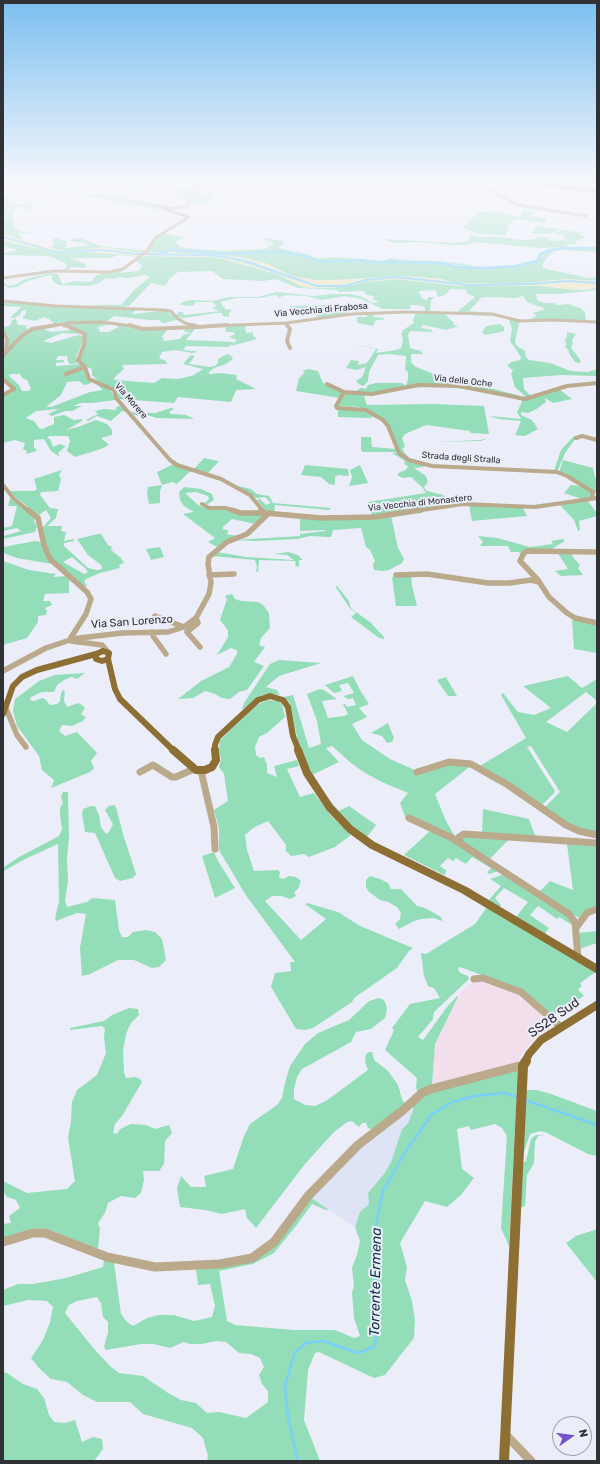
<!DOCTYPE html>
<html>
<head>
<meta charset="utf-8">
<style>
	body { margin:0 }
	#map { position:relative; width:600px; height:1464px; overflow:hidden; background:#ebeef9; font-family:Rubik,sans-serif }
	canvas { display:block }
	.frame { position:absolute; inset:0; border:4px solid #2f3135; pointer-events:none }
	.north { position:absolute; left:552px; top:1416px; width:40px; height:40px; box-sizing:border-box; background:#ebeef9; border:1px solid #a0a2ab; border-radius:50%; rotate:76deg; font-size:11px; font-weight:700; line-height:16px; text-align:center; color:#2f3135 }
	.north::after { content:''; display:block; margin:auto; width:14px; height:18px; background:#7251ca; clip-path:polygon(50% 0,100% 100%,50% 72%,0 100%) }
</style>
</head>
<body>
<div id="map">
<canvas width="600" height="1464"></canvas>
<div class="frame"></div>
<div class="north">N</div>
</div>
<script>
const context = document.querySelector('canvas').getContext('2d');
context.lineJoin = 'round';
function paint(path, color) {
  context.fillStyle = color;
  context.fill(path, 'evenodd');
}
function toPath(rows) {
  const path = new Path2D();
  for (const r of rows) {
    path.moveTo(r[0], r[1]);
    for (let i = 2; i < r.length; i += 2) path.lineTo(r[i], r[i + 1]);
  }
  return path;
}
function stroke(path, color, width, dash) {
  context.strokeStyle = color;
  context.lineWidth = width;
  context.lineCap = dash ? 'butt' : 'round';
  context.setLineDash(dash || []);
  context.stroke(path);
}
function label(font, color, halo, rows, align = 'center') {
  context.font = font + ' Rubik,sans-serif';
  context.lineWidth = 4;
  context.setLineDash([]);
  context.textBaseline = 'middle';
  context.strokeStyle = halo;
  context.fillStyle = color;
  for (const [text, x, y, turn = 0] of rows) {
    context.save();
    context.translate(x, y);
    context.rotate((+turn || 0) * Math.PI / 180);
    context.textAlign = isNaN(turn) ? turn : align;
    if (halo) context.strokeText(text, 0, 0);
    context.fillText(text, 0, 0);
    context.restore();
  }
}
const commercial = toPath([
	[477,980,517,993,540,1010,542,1018,552,1023,553,1027,535,1039,526,1048,516,1064,432,1085,435,1044,458,998,457,996,466,987]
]);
const built = toPath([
	[413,1103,413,1111,408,1123,402,1129,391,1162,384,1174,368,1193,369,1204,360,1212,355,1227,310,1197,365,1142]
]);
const green = toPath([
	[51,183,63,183,80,186,78,189,85,192,79,194,88,195,97,194,105,190,99,194,111,197,129,187,136,191,121,199,164,208,176,213,91,197,49,188,43,184],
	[179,187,193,190,185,196,187,201,171,194],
	[195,190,209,193,217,194,207,204,191,202,188,197],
	[3,195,11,199,19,202,13,203,15,205,19,204,29,206,24,202,30,200,29,203,36,206,26,208,30,209,27,210,23,209,23,206,19,206,14,211,12,215,15,228,20,231,35,234,18,233,18,234,24,240,3,234,3,222,9,213,6,206,3,206,5,204,3,203],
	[524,210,535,213,533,215,529,216,547,219,544,223,517,219,511,222,507,227,509,229,505,235,476,234,472,231,463,228,475,214,479,212,494,211,519,217],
	[537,226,560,229,552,233,536,234,532,233],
	[560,230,578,232,585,238,576,241,577,243,575,244,564,245,569,247,539,248,475,242,465,245,453,245,418,242,394,243,383,239,455,243,468,241,471,235,474,235,476,237,501,237,521,240,536,239,536,237,547,237,550,241,565,240,564,235,554,234],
	[164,233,184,238,175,242,182,248,224,251,265,249,273,243,263,239,266,238,282,241,285,244,278,247,283,249,310,255,318,259,333,257,384,261,391,258,402,260,438,261,471,265,474,267,438,262,392,263,439,263,460,267,485,268,518,266,536,262,539,260,541,254,550,250,564,248,597,249,597,252,564,250,555,251,547,257,542,266,544,268,551,270,589,278,597,277,597,281,566,279,525,283,454,283,441,279,405,276,336,280,314,280,294,277,265,263,244,258,213,254,180,253,175,252,173,249,156,253,146,253,155,239],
	[57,238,68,242,66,243,66,248,90,245,67,240,81,238,100,246,146,251,143,253,107,248,71,251,48,248,53,246,53,239],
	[3,240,34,248,140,256,139,257,120,255,109,258,70,258,85,264,86,268,72,267,69,270,64,269,67,266,65,263,49,256,3,255,3,253,17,250,3,246],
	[143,256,216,257,277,274,303,287,328,288,353,285,363,282,398,279,460,286,541,286,584,290,597,288,597,290,560,294,537,294,535,295,537,297,537,300,544,303,554,303,557,305,568,304,580,308,585,312,586,321,526,321,537,316,533,313,546,309,527,302,523,296,515,298,486,297,481,298,469,311,492,313,457,312,475,297,466,293,467,290,455,289,450,289,445,295,437,297,437,292,434,290,420,291,419,292,423,299,427,300,428,297,435,297,431,300,430,312,425,312,425,307,419,305,411,305,410,309,383,309,361,299,345,296,322,300,306,296,286,295,278,298,277,295,273,295,261,298,236,298,220,302,225,309,232,310,229,313,229,317,223,316,222,313,216,313,185,318,177,317,176,315,179,312,182,312,185,315,220,311,212,308,216,306,213,302,195,302,194,305,191,306,180,305,181,303,189,300,213,301,230,297,258,297,277,292,314,296,332,294,350,294,363,297,372,303,379,302,373,299,374,296,367,295,363,291,339,292,337,290,298,288,276,279,264,281,223,279,212,271,178,272,170,278,167,284,164,286,151,283,129,306,119,307,87,305,121,305,135,289,149,278,149,276,144,275,128,278,119,277,115,279,106,278,99,283,89,286,58,285,52,280,52,276,50,275,28,281,16,287,10,288,3,285,3,282,8,286,15,285,25,279,51,273,58,274,61,282,63,284,76,281,91,282,97,275,102,273,125,270,119,273,138,271,142,266,141,264,136,261],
	[3,302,136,310,132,313,134,314,159,311,159,310,169,312,182,322,176,320,164,323,161,322,160,320,149,320,114,316,106,322,54,323,49,319,44,317,35,321,22,318,26,314,26,310,21,311,21,314,15,318,10,318,21,307,3,306],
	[328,305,332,307,347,308,348,314,319,318,312,312,296,315,294,313,290,306],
	[416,312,489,314,494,316,445,314,454,323,453,325,459,326,446,330,423,325,421,328,432,330,432,332,410,331,408,335,410,348,421,351,423,354,411,354,411,362,416,367,434,374,443,382,490,388,524,397,434,385,379,393,354,392,361,388,366,389,368,385,376,383,402,383,406,386,408,379,408,372,405,370,406,356,389,354,378,355,369,372,368,381,363,386,359,384,356,381,362,377,366,367,357,370,346,368,351,360,359,361,358,365,367,363,376,349,339,341,378,349,376,353,396,350,401,348,403,340,402,335,345,329,401,335,403,330,414,323,413,320],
	[375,314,373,317,384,318,383,320,376,320,373,326,357,323,357,317,367,317,367,315],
	[15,319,16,319,18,325,30,325,23,326,27,327,27,330,7,349,9,337,3,330,3,327,10,326,12,320],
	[509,319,521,322,519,323,515,342,517,346,525,351,526,357,529,360,550,363,571,371,588,372,597,369,597,376,561,375,523,378,524,389,532,397,527,398,515,387,511,374,513,370,507,366,511,362,520,360,521,357,510,341,512,330],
	[101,323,111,324,98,327,100,332,108,332,119,327,114,325,123,325,141,330,168,328,162,337,164,339,163,341,180,339,183,335,190,333,184,331,185,329,195,329,186,340,235,342,228,347,186,346,183,350,195,351,197,352,192,353,175,350,162,352,159,358,166,361,167,364,122,365,124,369,115,377,114,380,154,383,162,378,178,379,187,377,194,375,203,369,183,364,191,355,195,356,189,364,209,367,215,366,218,363,218,359,227,354,230,355,233,359,226,364,214,368,209,372,209,374,222,373,237,375,236,379,256,389,236,390,231,402,178,397,174,403,119,399,115,390,99,382,92,375,92,369,87,367,80,360,87,334,66,324],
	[500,324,504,327,504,331,501,332,485,335,482,332,486,326],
	[245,325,246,333,253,332,253,336,257,339,231,346,237,340,229,337,235,334,233,332,226,332,225,326],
	[44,327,43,329,52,332,71,330,82,334,62,333,43,341,51,343,78,335,83,336,82,343,76,357,79,363,70,364,68,362,67,356,58,356,56,360,64,360,64,362,56,363,56,366,80,364,84,368,87,379,92,382,89,384,84,385,79,381,67,382,61,395,46,407,51,407,90,392,103,390,96,384,110,389,115,400,92,403,80,403,74,406,82,406,72,411,65,411,52,416,48,414,59,409,36,411,26,418,34,421,39,428,42,429,54,424,54,417,64,415,74,420,82,419,82,421,66,430,78,427,96,420,107,424,112,430,112,435,101,438,109,445,101,449,75,457,67,451,70,441,68,436,49,436,47,438,50,439,53,447,60,444,66,446,58,453,60,457,51,451,44,439,34,440,34,447,37,451,26,454,27,451,23,449,25,443,15,440,3,443,3,396,13,392,15,388,3,377,3,359,9,349,29,331],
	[11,374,20,374,22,378,27,380,31,388,29,391,22,391,19,385,9,376],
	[567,332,576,334,572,340,573,343,571,348,579,358,581,362,579,363,575,362,570,355,568,350,564,346,566,346,565,339,567,337],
	[309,369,318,371,323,383,343,392,340,398,296,391,299,378,305,372,303,372,304,370],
	[559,389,572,399,553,403,545,398,546,402,535,410,528,413,521,412,521,415,532,420,538,429,525,436,515,435,521,421,499,419,489,416,521,419,517,412,522,402,521,399],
	[345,393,366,394,364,396,367,405,433,404,484,406,489,434,486,438,484,440,481,441,477,441,433,442,481,440,486,438,489,434,471,433,470,431,426,425,405,434,402,438,405,447,402,448,404,452,409,458,423,464,402,455,384,420,360,409,359,407,337,406],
	[121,405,127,412,122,411,111,421,97,416,88,421,86,420,98,414,95,411,104,409,117,410,115,408],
	[171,408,174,409,169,412,171,414,186,415,194,419,156,418,151,416,134,415,131,412,155,413],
	[338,409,365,410,375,416,370,418,338,417],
	[575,436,576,438,565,453,557,472,554,471,561,450,572,438],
	[361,437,371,437,372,447,396,449,398,452,363,452,361,450],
	[392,453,398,453,425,465,423,467,414,468,426,476,428,482,424,487,425,489,427,491,443,495,445,497,443,498,443,502,440,502,436,498,430,497,437,505,447,505,370,516,373,510,368,502,426,493,423,488,411,477,403,478,397,475,400,472,406,470,408,466,404,464,405,461,402,459],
	[204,458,219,461,208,473,194,469],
	[563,460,593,468,595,478,565,473,595,478,597,479,597,493,593,492,559,472],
	[174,464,192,471,188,473,177,484,172,482,162,485,160,492,160,503,149,504,147,493,148,487,162,485,157,472],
	[305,465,348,469,349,476,338,475,335,477,335,485,329,484,321,477,301,475],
	[360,465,368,483,349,486,352,477,350,470],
	[62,470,59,475,61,479,58,491,41,492,40,495,50,508,58,509,56,518,47,526,62,526,61,531,66,532,64,541,73,539,74,541,64,543,64,546,88,568,97,570,102,569,101,565,88,555,77,539,98,534,101,534,108,545,112,547,111,550,121,558,124,563,119,565,120,568,100,573,86,579,84,581,87,586,84,587,53,560,46,547,43,527,51,518,46,510,39,515,15,497,10,491,34,491,37,489,34,479],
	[72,557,85,568,88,572,84,574,63,562],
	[509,470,550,472,563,474,570,478,590,490,592,492,592,496,590,498,556,504,524,506,582,499,564,493,571,485,580,486,570,478,558,473],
	[234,485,251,489,257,494,269,496,273,503,331,508,329,510,275,505,274,512,266,511,257,500,260,499,266,505,271,503,265,497,256,498],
	[184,487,201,489,212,494,214,500,206,505,205,503,209,499,208,496,196,492,185,493,197,504,204,508,264,514,255,524,232,519,223,527,223,529,229,531,226,534,238,536,226,540,217,547,208,542,215,538,183,514,194,512,184,506,180,500,179,492],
	[10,498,35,517,34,521,37,526,35,532,3,539,3,536,21,531,17,528,3,531,3,528,12,526,17,506,8,506],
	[587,500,597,513,597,516,579,521,580,530,578,531,574,520,560,505],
	[469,505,493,506,496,508,497,506,523,508,527,516,472,521],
	[300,516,391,516,398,548,404,559,402,563,389,570,382,571,374,570,373,564,375,561,370,550,366,547,361,528,333,530,331,537,328,537,310,536,297,539,255,541,234,540,300,536,300,534,325,531,325,530,300,531],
	[478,536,497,538,530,547,553,544,551,541,563,539,565,541,550,550,530,550,521,556,519,552,511,552,508,546,480,546,483,542],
	[35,541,41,542,52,564,17,558,3,553,3,547],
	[160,547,164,557,151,560,146,549],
	[573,551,572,556,580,565,578,568,583,575,561,576,555,571,568,569,557,552],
	[217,552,246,557,294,560,287,555,274,554,288,552,298,555,303,560,299,560,299,566,297,567,295,565,296,563,295,561,259,560,258,572,256,572,257,567,255,560,213,556],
	[3,561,29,570,56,574,53,577,67,576,69,578,69,593,45,594,43,601,50,601,52,605,45,608,47,611,46,615,38,616,38,622,27,638,3,645,3,576,5,575,3,573],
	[411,574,412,586,417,606,396,606,392,577],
	[335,586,337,586,349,601,350,606,353,610,370,622,384,637,384,639,379,638,351,617,356,613,349,607],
	[232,594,235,599,241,601,258,602,263,605,269,613,270,628,261,638,259,645,265,647,254,662,264,666,247,690,239,692,230,699,222,698,215,694,205,691,193,698,178,699,201,681,229,667,237,654,237,650,231,648,217,655,228,637,228,630,220,620,227,599,225,597,227,595],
	[572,620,597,624,597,653,574,649],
	[279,660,321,663,279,676,266,687,277,690,280,695,274,694,262,695,242,710,244,703,270,664],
	[85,673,77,679,71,677,64,680,57,685,54,692,42,692,31,697,30,700,34,701,42,698,45,699,50,705,57,704,60,701,61,693,63,690,65,692,64,701,67,707,78,703,82,705,85,708,81,714,86,717,83,721,72,726,62,725,59,731,65,736,77,732,97,753,91,761,94,768,90,772,51,788,54,780,42,770,39,756,17,726,13,711,15,699,39,681,55,675],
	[353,676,360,690,369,704,359,708,367,717,352,724,362,740,390,759,417,771,441,764,472,765,435,794,446,821,456,838,411,818,406,819,400,803,408,793,384,783,365,773,351,763,332,746,326,748,339,762,312,775,298,742,290,703,283,697,293,695,309,748,321,744,317,721,307,694,320,689,324,690,337,699,322,701,328,718,344,716,348,714,343,704,345,704,347,707,356,705,353,698,348,699,343,696,354,693,348,683,339,685,342,691,334,693,325,685],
	[568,676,582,688,597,679,597,701,586,692,546,722,567,732,597,703,597,833,577,829,544,808,560,792,531,746,527,747,555,791,554,793,541,806,480,766,526,738,501,695,503,693,518,712,534,715,551,708,523,686],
	[446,677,457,696,448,696,437,680],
	[268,700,278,701,282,704,285,717,267,733,259,737,255,747,256,755,260,758,264,757,267,765,267,773,277,777,274,766,297,760,299,766,287,769,300,797,314,793,331,816,351,835,335,847,309,857,304,854,291,856,286,851,286,845,268,821,253,828,245,835,247,850,254,871,278,870,280,872,279,877,283,879,289,876,296,877,301,881,298,889,294,892,296,896,290,899,282,896,272,896,265,901,301,940,326,919,305,904,307,903,338,912,360,926,413,948,409,951,397,968,354,998,352,1002,313,1028,305,1030,296,1029,271,987,275,973,291,971,290,962,295,962,245,894,219,850,219,828,214,810,228,801,224,774,219,767,221,759,219,749,220,740,257,705],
	[388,723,394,738,392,742,387,743,382,736,371,733],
	[63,792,68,792,69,837,67,859,68,881,65,901,67,907,87,902,92,898,115,900,119,930,122,937,128,937,133,932,146,930,155,932,162,939,166,960,159,967,152,968,134,960,118,960,90,974,82,976,80,948,86,914,77,913,56,921,55,918,59,901,58,844,25,859,4,871,4,867,19,857,59,836,62,829,60,815,60,808,63,803,61,797],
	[330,801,339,811,349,806,376,825,367,837,340,816],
	[114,805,116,807,123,834,136,874,133,878,120,881,115,878,95,833,85,832,82,813,83,809,91,806,95,806,99,815,101,827,106,834,109,832,113,824,105,810,109,806],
	[483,809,529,819,536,838,482,834],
	[431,830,451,839,498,871,490,874,487,873,491,868,472,857,466,864,456,858,453,861,448,858,440,866,447,871,444,875,404,855],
	[461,837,509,839,489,860,464,844],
	[567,844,597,844,597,908,579,918,539,892,550,881,573,890],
	[214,852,218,861,235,888,215,898,202,856],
	[505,874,567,914,574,926,559,917,557,919,538,906,530,915,549,928,544,935,515,918,528,902,504,888,495,898,501,905,498,908,488,901,501,886,490,879],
	[370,876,380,879,388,883,391,889,401,889,417,906,425,908,441,917,442,921,434,918,421,919,414,921,399,929,395,924,400,919,401,913,397,907,388,902,380,900,369,892,366,887,366,880],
	[487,907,596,972,580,983,582,986,578,989,584,996,553,1015,516,988,460,967,458,969,460,973,468,976,469,979,434,1012,433,1019,418,1037,423,1040,447,1007,457,996,458,997,435,1044,432,1085,418,1094,416,1087,417,1078,385,1050,394,1030,392,1028,410,1004,440,998,434,988,428,986,424,976,421,953,426,954,475,924],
	[597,931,597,943,579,949,578,933],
	[379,998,384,1000,386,1005,387,1010,385,1018,371,1029,356,1032,351,1042,302,1069,297,1077,294,1089,294,1099,305,1105,315,1106,326,1101,368,1070,365,1062,366,1054,369,1052,372,1052,374,1060,388,1071,398,1085,402,1099,406,1105,373,1130,368,1128,366,1123,362,1123,359,1127,352,1121,347,1122,334,1132,305,1164,256,1228,247,1218,245,1209,222,1214,205,1210,180,1207,177,1188,181,1176,191,1187,206,1187,204,1176,233,1169,244,1136,250,1124,277,1105,282,1098,285,1083,290,1066,305,1044,318,1033,349,1020,369,1001],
	[129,1008,138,1009,139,1015,131,1023,126,1034,123,1051,124,1073,126,1078,135,1077,140,1079,142,1082,122,1116,115,1124,113,1133,117,1134,120,1129,131,1124,146,1125,155,1129,169,1125,172,1133,165,1141,164,1164,159,1171,143,1171,144,1180,141,1193,135,1198,121,1196,108,1203,105,1213,98,1223,100,1229,98,1249,47,1229,36,1228,3,1238,3,1224,11,1223,9,1216,20,1208,16,1200,7,1197,3,1191,3,1181,27,1193,67,1189,75,1181,68,1138,71,1121,72,1102,77,1090,97,1075,106,1053,104,1037,105,1029,102,1026,70,1030,70,1028,104,1021,112,1015],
	[518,1068,509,1246,501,1228,507,1136,502,1128,495,1124,471,1130,469,1126,457,1129,462,1169,474,1178,461,1195,447,1207,425,1201,400,1243,407,1267,405,1280,412,1301,415,1320,414,1338,385,1375,374,1378,319,1352,315,1353,313,1358,308,1370,304,1420,320,1461,207,1461,208,1456,203,1438,192,1428,143,1414,130,1402,97,1402,83,1395,67,1382,51,1379,39,1368,31,1358,43,1340,50,1322,53,1307,47,1301,28,1300,3,1306,3,1290,18,1284,33,1284,66,1278,103,1267,104,1260,114,1263,121,1314,127,1322,133,1326,147,1318,159,1315,174,1315,194,1321,212,1317,215,1306,210,1284,198,1285,196,1269,254,1259,310,1197,329,1210,326,1210,312,1204,296,1226,274,1253,253,1264,219,1271,227,1321,235,1325,294,1330,335,1330,354,1338,360,1336,354,1318,352,1293,354,1286,352,1268,357,1255,360,1241,355,1227,360,1212,369,1204,368,1193,384,1174,391,1162,402,1129,408,1123,413,1111,413,1103,422,1095],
	[97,1297,101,1303,103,1317,108,1322,108,1332,104,1347,106,1350,141,1344,154,1344,170,1348,184,1342,190,1344,202,1344,216,1341,226,1342,239,1353,251,1354,260,1358,264,1367,259,1375,262,1384,268,1391,268,1402,246,1418,219,1412,207,1413,196,1403,181,1400,168,1393,143,1376,119,1373,111,1367,95,1350,65,1313,69,1305,77,1301],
	[524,1090,537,1090,551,1094,597,1111,597,1156,588,1154,547,1133,540,1131,530,1134,523,1155],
	[536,1135,544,1135,538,1136,535,1142,534,1163,527,1175,525,1206,519,1208,521,1164,526,1161,531,1139],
	[597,1229,597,1282,566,1243,576,1236],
	[3,1372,7,1373,23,1384,37,1389,44,1398,49,1415,54,1422,65,1423,75,1420,82,1442,93,1437,102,1439,103,1449,94,1461,3,1461]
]);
const sand = toPath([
	[3,234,56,249,71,251,102,247,143,253,140,256,91,252,53,252,3,240],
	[173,250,175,252,180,253,213,254,250,260,265,263,289,275,314,280,336,280,405,276,441,279,454,283,525,283,566,279,597,281,597,288,574,290,541,286,460,286,398,279,363,282,353,285,328,288,303,287,277,274,216,257,143,256,146,253]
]);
const streamFar1 = toPath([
	[546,183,597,189]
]);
const stream = toPath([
	[525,1100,597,1125],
	[298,1461,288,1418,285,1385,295,1352,306,1343,323,1341,358,1353,374,1347,377,1334,374,1235,383,1191,404,1154,432,1114,452,1102,474,1096,505,1093,517,1097]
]);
const canal = toPath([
	[157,254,172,250,225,254,278,252,299,255,324,262,361,260,371,262,391,262],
	[393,262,439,263,459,267,486,268,516,266,536,261,538,260,540,254,550,250,563,248,597,248]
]);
const river = toPath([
	[3,207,9,211,3,217,3,213,5,211,3,210,3,207],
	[3,236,56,251,102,249,137,253,208,254,224,256,246,260,317,285,344,285,366,279,397,276,468,284,529,283,569,280,597,282,597,284,569,282,529,285,468,286,397,278,366,281,344,287,317,287,243,262,224,258,208,256,137,255,102,251,56,253,3,238,3,236]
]);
const minorFar4 = toPath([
	[477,183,518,205,586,216],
	[120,199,167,207],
	[3,278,54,271,109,272,123,269,147,251,155,238,189,217,164,209,183,207,190,203,187,196,203,183],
	[3,301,56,306,164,310,171,311,177,318,185,323,195,326],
	[286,323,288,326],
	[50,326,64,324],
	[64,326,67,323,101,322,133,326],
	[211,326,286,323,352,314,406,312,492,314,520,321,552,320,597,322]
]);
const minorFar3 = toPath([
	[65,325,85,334,84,345,78,360,85,367,89,379,114,390,116,398,170,460,177,465,221,479,250,495,263,511],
	[129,325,143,329,198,327],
	[192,325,198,327,227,325],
	[287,325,290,329,287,341,290,348],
	[3,331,7,339,6,352,3,356],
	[6,352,23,335,32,329,56,325],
	[66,374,85,367],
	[3,379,14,389,3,395],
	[327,384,344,392,372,394,418,385,459,386,525,399,567,386,597,383],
	[344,392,336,406,337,408,366,410,383,420,388,426,399,453,409,460,432,466,557,472,567,476,593,492,592,499],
	[576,438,582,436,597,440],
	[3,485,14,499,29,511],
	[202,504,209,508,225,508,235,511],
	[415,511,463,504,535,507,597,498]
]);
const minorFar2 = toPath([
	[28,510,38,518,44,545,50,559,87,592,91,599,86,614,70,639],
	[232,510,241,513,265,513],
	[261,510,265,513,321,518,375,517,421,510],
	[597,552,527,551,524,553,520,561,538,580,549,597,567,613,575,618,597,623],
	[209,575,234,574],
	[396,575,427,574,488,583,509,583,531,580,539,582],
	[155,616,184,627],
	[196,618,198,623,187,632,200,647],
	[152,632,153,636,166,654],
	[71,639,122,633,168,632,184,627,196,618,209,594,211,583,208,564,209,557,227,542,247,534,269,513],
	[71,641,102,645,108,652],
	[3,671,46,648,67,641],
	[5,706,17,735,26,747]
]);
const minorFar1 = toPath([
	[201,771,214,827,215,849],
	[140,772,153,765,172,777,176,777,194,769],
	[417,772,449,762,471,764,508,785,566,825,579,831,597,835],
	[409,818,452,838,569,914,575,922,578,958],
	[461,843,459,837,464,834,597,843],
	[576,928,587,913,597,909],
	[474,979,483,978,521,992,561,1027]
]);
const minor = toPath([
	[3,1242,33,1233,45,1233,107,1257,155,1267,220,1264,252,1258,274,1242,308,1196,358,1145,402,1111,422,1093,431,1089,523,1065],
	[506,1435,531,1461]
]);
const majorFar3 = toPath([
	[532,183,597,192]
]);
const majorFar2 = toPath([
	[103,651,109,653,108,659,102,661,96,659,96,654,103,651],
	[108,659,115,689,120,699,174,751],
	[3,714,13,686,22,677,37,670,96,654],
	[215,751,215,745,218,737,258,700,270,696,283,700,288,707,293,736,299,751]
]);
const majorFar1 = toPath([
	[173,750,196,770,205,770,212,767,216,760,215,750],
	[298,750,307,773,330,808,350,829,372,845,464,890,597,969],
	[525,1062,529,1054,541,1040,597,1005]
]);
const major = toPath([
	[504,1461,523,1066,526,1061]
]);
const farStreetnames = [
	["Via Vecchia di Frabosa",321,310,-5],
	["Via delle Oche",463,381,6],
	["Via Morere",131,401,49],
	["Strada degli Stralla",461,458,4],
	["Via Vecchia di Monastero",420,503,-6]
];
const streetNames = [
	["Via San Lorenzo",132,622,-4]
];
const nearStreetnames = [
	["SS28 Sud",554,1018,-35]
];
const nearWaternames = [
	["Torrente Ermena",376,1282,-89]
];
paint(commercial, '#f3deec');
paint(built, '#dee3f5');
paint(green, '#94ddb9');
paint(sand, '#efe5c0');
stroke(streamFar1, '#79d0f9', 1);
stroke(stream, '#79d0f9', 2.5);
stroke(canal, '#79d0f9', 2.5);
paint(river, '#79d0f9');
stroke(minorFar4, '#baa98b', 3);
stroke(minorFar3, '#baa98b', 4);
stroke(minorFar2, '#baa98b', 5.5);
stroke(minorFar1, '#baa98b', 7);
stroke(minor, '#baa98b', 9);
stroke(majorFar3, '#8d6e33', 3.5);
stroke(majorFar2, '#8d6e33', 6);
stroke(majorFar1, '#8d6e33', 8);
stroke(major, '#8d6e33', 10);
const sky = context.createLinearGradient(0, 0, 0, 388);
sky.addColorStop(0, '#7bbfef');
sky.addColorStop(0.47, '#f6f7fc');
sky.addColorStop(1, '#f6f7fc00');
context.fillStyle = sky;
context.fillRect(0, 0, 600, 388);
label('9px', '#2f3135', '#ebeef9', farStreetnames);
label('11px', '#2f3135', '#ebeef9', streetNames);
label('13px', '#2f3135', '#ebeef9', nearStreetnames);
label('italic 14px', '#083142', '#ebeef9', nearWaternames);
</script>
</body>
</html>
